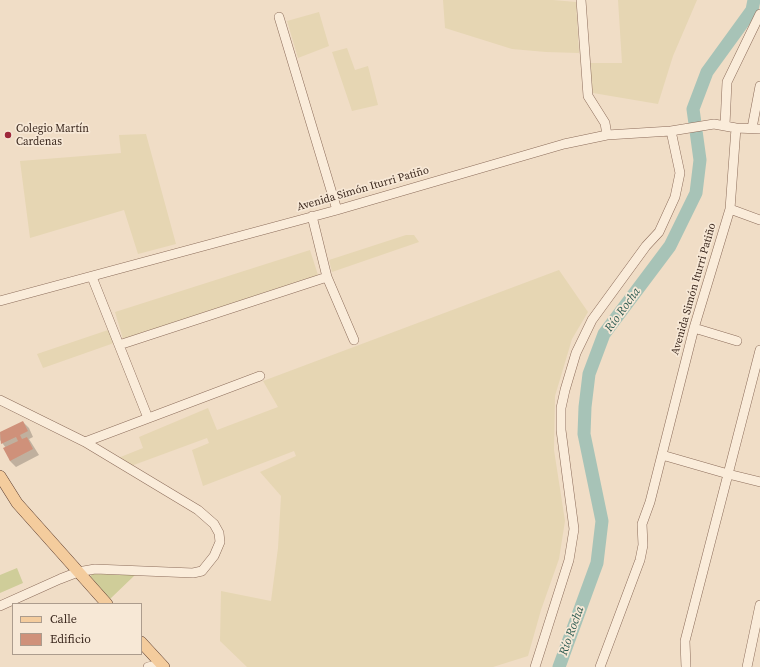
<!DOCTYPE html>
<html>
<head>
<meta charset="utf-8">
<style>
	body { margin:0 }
	#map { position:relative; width:760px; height:667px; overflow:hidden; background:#f0ddc6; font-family:"Source Serif 4",serif }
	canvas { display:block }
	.legend { position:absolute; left:12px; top:603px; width:130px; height:52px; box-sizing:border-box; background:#f7e8d6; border:1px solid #ac9c8d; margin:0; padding:5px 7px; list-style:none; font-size:12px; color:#3c291f }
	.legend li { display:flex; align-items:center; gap:8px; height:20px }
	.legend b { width:20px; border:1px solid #ac9c8d }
</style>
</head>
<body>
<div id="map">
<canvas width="760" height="667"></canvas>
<ul class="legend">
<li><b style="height:5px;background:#f4cc9d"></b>Calle</li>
<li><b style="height:11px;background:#cf917a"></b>Edificio</li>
</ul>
</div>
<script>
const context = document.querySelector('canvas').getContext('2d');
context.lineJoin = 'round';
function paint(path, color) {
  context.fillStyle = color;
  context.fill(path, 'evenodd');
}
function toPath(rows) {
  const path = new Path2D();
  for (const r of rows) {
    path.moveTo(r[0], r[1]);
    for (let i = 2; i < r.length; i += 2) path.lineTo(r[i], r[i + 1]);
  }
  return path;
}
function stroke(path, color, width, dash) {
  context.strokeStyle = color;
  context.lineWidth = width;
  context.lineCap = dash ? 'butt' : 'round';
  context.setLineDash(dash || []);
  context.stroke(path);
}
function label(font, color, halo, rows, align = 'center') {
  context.font = font + ' "Source Serif 4",serif';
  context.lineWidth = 3.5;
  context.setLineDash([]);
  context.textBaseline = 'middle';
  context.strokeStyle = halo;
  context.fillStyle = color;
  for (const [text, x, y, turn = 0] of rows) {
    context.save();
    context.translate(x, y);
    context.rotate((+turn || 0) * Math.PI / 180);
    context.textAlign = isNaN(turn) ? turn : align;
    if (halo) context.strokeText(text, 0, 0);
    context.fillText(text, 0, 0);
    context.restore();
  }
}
const farmland = toPath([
	[443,0,553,0,576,2,579,53,546,52,512,49,445,28],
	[618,0,697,0,673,56,658,104,593,93,589,63,622,63],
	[319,12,329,46,298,58,287,21],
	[347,48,355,70,368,66,378,105,352,111,332,52],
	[146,134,176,244,138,254,124,210,30,238,20,161,121,153,119,135],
	[406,235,414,235,419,242,332,272,329,260],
	[310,250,318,275,123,339,115,312],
	[559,270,588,312,572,339,555,396,554,450,565,521,559,559,541,610,528,656,493,667,247,667,220,641,221,591,271,601,278,548,281,496,260,472,296,456,294,451,203,486,192,450,209,443,207,438,131,466,118,458,143,448,139,437,208,408,217,430,278,407,263,381],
	[111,329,114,343,43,368,37,354]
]);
const green = toPath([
	[17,568,23,583,0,593,0,575],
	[93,574,135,575,110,599,90,576]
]);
const shadow = toPath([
	[23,422,29,428,33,437,29,439,39,455,16,467,10,461,6,448,0,440,0,433]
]);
const river = toPath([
	[559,667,597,563,602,521,584,434,585,407,589,374,604,334,670,246,696,193,700,160,693,109,707,72,752,10,754,0]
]);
const building = toPath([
	[23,421,28,431,20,435,22,439,27,437,33,449,10,461,3,448,18,441,16,437,1,444,0,432]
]);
const minor = toPath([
	[581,0,588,96,605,123,607,135],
	[279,17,337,210],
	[725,125,727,82,760,14],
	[752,128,760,86],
	[730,209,760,220],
	[312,216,327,277,354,340],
	[92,277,148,418],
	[0,301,337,210,564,144,607,135,671,131,714,124,736,128,760,129],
	[694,328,737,341],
	[119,345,327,277],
	[0,400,85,442,198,510,214,524,219,533,220,542,214,556,202,571,193,573,95,569,78,572,60,579,0,606],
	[85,442,260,376],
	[662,455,728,474,760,482],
	[148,667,161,664],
	[535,667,569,560,574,529,561,430,561,408,565,390,576,353,592,320,646,246,659,232,675,197,680,173,671,131],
	[600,667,640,560,643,545,642,524,650,502,694,328,730,209,736,128],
	[686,667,685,641,760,350],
	[747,667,760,605]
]);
const major = toPath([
	[0,476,17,503,107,604],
	[141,642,164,667]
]);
const markers = [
	[8,135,4,"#9e283b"]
];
const poiNames = [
	["Colegio Martín",16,129],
	["Cardenas",16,142]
];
const streetNames = [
	["Avenida Simón Iturri Patiño",363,189,-16],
	["Avenida Simón Iturri Patiño",694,289,-74]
];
const waterNames = [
	["Río Rocha",623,310,-54],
	["Río Rocha",572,631,-70]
];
paint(farmland, '#e6d6b3');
paint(green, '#cfcd99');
paint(shadow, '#0003');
stroke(river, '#a7c3b7', 13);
paint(building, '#cf917a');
stroke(minor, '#8c6d5b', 10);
stroke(major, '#5a3c2f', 12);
stroke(minor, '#faecda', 9);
stroke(major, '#f4cc9d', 11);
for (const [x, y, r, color] of markers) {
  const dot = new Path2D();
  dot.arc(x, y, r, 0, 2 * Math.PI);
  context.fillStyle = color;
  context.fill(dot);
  stroke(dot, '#f7e8d6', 1.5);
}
label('11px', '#3c291f', '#f7e8d6', poiNames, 'left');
label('11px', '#3c291f', '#f7e8d6', streetNames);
label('italic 12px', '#2e5c52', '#f7e8d6', waterNames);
</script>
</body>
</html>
